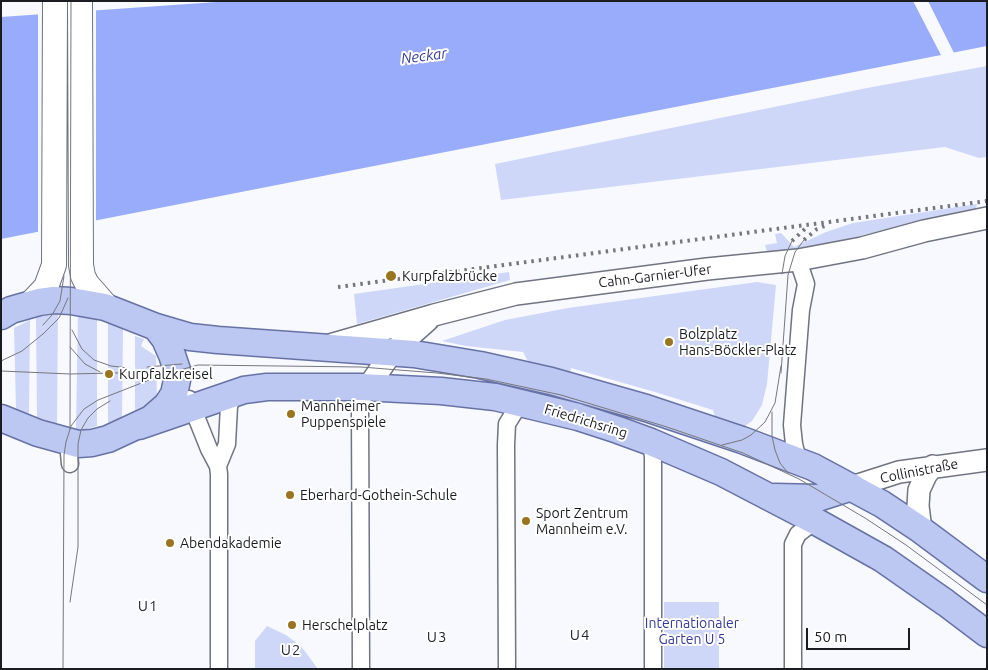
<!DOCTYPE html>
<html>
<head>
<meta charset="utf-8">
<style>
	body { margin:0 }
	#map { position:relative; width:988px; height:670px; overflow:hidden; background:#f7f9ff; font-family:Ubuntu,sans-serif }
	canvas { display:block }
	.frame { position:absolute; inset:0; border:2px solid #1b1c21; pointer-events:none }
	.scale { position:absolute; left:806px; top:628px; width:104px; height:22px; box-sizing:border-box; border:2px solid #1b1c21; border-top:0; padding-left:6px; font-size:15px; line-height:18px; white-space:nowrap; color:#1b1c21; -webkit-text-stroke:4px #fff; paint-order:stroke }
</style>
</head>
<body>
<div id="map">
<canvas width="988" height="670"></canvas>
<div class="frame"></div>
<div class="scale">50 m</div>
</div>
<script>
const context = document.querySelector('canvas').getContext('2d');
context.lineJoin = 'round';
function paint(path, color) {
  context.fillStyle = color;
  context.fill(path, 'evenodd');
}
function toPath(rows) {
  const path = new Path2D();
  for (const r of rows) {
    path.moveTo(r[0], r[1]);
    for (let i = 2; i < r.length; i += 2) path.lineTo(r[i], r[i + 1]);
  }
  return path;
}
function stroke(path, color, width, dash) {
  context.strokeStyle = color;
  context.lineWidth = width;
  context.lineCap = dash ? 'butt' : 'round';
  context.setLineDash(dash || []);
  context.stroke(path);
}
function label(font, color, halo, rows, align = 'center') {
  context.font = font + ' Ubuntu,sans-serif';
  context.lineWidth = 4;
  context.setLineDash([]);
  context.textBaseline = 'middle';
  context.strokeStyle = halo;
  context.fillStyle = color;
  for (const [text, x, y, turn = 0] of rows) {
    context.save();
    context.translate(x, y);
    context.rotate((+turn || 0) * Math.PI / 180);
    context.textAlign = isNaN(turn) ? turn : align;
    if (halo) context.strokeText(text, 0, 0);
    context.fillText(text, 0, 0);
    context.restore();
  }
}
const green = toPath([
	[987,66,987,157,979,158,945,147,501,200,495,164,867,88],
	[977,204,976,209,863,235,834,245,768,255,765,245,777,243,775,234,781,233,794,247,826,232,853,223],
	[509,272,510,280,357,324,354,294],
	[757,282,776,285,767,384,762,405,752,421,738,431,717,423,713,410,655,392,571,368,569,378,532,369,523,352,466,346,442,341,505,320,568,308],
	[58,310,57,425,37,417,36,317,45,313],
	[78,311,97,319,97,426,86,429,76,429],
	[30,320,29,414,16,409,14,328],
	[108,323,123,329,122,417,108,423],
	[135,336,144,339,141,346,156,356,157,399,150,404,135,410],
	[664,602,719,602,719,668,664,668],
	[267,626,286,635,298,644,304,650,318,669,255,669,255,641]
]);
const water = toPath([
	[231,1,987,1,987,46,1,239,1,17]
]);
const pier = toPath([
	[913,1,928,1,955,55,942,57],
	[96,8,96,223,38,235,38,12]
]);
const minor = toPath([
	[798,260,806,284,801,310,792,425,794,444,798,460],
	[189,399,209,449,218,466,219,474,219,669],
	[68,442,70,464],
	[651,442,653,457,653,669],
	[218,466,227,444,229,406,234,394],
	[361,669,360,405,368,387],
	[507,669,506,445,507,424,520,403],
	[793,669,793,544,798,534,815,521]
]);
const tertiary = toPath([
	[333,344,434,315,516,294,707,269,798,260,862,248,924,231,987,218],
	[368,387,392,352,428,320],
	[852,487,899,472,987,460],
	[921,530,918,506,919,490,926,475,933,466]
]);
const secondary = toPath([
	[80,1,81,265,83,276,87,284,108,308],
	[30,304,46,287,54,265,55,1]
]);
const primary = toPath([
	[1,316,11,310,39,302,54,300,71,301,105,307,156,327,190,337,218,340,414,354,480,365,551,381,646,408,742,440,813,467,882,504,921,530,987,579],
	[1,418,38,433,78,444,92,443,108,439,151,419,167,405,174,394,177,380,177,370,172,355,165,339,156,327],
	[139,426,244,390,267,387,361,387,441,391,495,397,520,403,578,417,618,430,651,442,721,472,815,521,883,559,946,603,987,634],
	[775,497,818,498,852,487]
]);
const tram = toPath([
	[782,274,785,256,792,241],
	[43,325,52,315,60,301,64,276],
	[72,330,82,349,94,360,111,366,128,368],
	[70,347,85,364,100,372],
	[1,361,22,351,43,334,59,318,68,298],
	[147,367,182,364],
	[1,371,70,374,159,372],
	[781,373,788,275,795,252,804,240],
	[772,412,772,436,775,450,780,463,788,473],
	[70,429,71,1],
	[722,445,742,440,751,435,765,422,775,403,781,366],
	[70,602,78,547,78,444,81,430,88,418,97,409,110,401],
	[63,669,64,455,66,442,71,426,84,409,98,400,162,375,198,365,361,367,437,373,486,379,561,395,667,427,743,453,799,479,865,518,906,545,987,605]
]);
const rail = toPath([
	[804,240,817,229,827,225],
	[792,241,808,226],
	[338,287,987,201]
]);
const markers = [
	[391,276,6,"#99751f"],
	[669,342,5,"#99751f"],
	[109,374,5,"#99751f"],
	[291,414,5,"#99751f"],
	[290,495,5,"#99751f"],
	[526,521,5,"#99751f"],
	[170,543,5,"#99751f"],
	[292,625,5,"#99751f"]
];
const poiNames = [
	["Kurpfalzbrücke",402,276],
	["Bolzplatz",679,334],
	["Hans-Böckler-Platz",679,350],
	["Kurpfalzkreisel",119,374],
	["Mannheimer",301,406],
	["Puppenspiele",301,422],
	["Eberhard-Gothein-Schule",300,495],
	["Sport Zentrum",536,513],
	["Mannheim e.V.",536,529],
	["Abendakademie",180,543],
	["Herschelplatz",302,625]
];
const streetNames = [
	["Cahn-Garnier-Ufer",655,276,-7],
	["Friedrichsring",586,421,17],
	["Collinistraße",919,471,-11]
];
const parkNames = [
	["Internationaler",692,623],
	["Garten U 5",692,639]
];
const waterNames = [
	["Neckar",424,56,-7]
];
const neighbourhoodNames = [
	["U1",148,606],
	["U4",580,635],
	["U3",437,637],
	["U2",291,650]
];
paint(green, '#ced7f7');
paint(water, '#99abfb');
paint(pier, '#f7f9ff');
stroke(minor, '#707380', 19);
stroke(tertiary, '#707380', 24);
stroke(secondary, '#707380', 26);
stroke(primary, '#6772a4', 29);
stroke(minor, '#fff', 16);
stroke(tertiary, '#fff', 21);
stroke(secondary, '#fff', 24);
stroke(primary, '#bcc7f2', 26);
stroke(tram, '#76777c', 1);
stroke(rail, '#76777c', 4, [2.5, 5]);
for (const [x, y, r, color] of markers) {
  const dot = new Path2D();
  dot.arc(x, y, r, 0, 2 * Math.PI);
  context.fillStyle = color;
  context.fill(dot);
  stroke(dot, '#fff', 2);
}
label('14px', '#1b1c21', '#fff', poiNames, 'left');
label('14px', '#1b1c21', '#fff', streetNames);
label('14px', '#333b96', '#fff', parkNames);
label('italic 15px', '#363f9a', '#fff', waterNames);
context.letterSpacing = '1px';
label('15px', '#282b35', '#fff', neighbourhoodNames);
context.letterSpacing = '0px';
</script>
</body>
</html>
